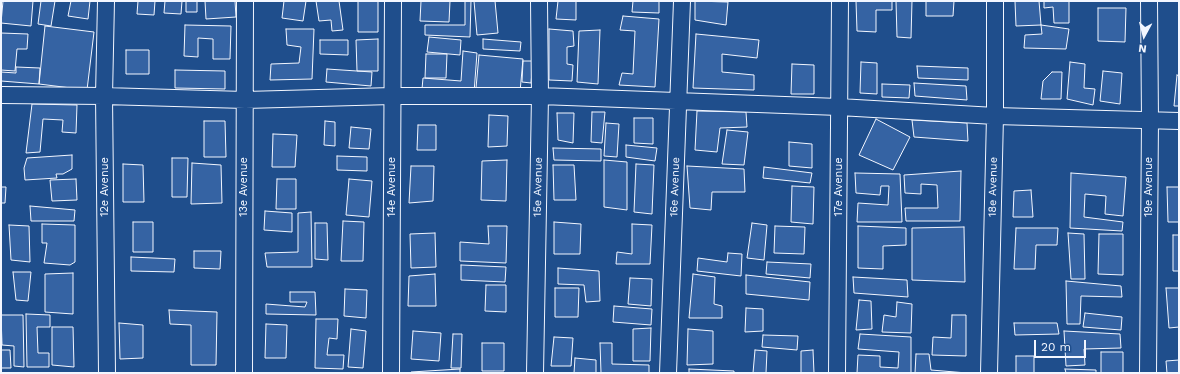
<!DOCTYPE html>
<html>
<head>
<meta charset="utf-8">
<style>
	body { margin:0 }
	#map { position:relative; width:1180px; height:374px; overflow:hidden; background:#1f4e8c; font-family:"Work Sans",sans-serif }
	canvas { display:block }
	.frame { position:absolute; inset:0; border:2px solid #f2f6ff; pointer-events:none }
	.north { position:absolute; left:1124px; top:16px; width:40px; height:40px; -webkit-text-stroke:3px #1f4e8c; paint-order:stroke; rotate:187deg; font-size:11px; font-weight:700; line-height:16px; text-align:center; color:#f2f6ff }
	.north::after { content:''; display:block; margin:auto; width:14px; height:18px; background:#f2f6ff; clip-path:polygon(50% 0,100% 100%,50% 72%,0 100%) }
	.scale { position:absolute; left:1034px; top:340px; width:52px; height:18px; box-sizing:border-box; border:2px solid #f2f6ff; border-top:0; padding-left:5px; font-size:12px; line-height:14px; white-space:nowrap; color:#f2f6ff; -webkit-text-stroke:3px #1f4e8c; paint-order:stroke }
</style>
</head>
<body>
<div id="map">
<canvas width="1180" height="374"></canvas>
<div class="frame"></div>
<div class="north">N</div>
<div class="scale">20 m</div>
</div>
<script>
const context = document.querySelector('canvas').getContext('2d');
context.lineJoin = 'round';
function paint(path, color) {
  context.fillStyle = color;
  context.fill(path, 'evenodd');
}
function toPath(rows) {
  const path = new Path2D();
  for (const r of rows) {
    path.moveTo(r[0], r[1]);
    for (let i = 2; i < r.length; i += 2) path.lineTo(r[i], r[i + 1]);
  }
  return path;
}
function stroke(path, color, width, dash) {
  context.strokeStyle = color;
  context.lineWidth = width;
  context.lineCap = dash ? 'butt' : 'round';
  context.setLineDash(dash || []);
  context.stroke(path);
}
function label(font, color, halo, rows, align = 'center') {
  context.font = font + ' "Work Sans",sans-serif';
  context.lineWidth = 3;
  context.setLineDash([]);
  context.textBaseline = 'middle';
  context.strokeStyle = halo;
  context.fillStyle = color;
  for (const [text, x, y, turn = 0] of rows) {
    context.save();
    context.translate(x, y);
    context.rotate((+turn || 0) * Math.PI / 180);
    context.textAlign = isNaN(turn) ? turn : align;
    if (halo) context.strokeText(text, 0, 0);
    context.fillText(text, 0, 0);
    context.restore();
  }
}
const building = toPath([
	[3,1,33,1,31,26,1,23,3,1],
	[41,1,55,1,51,26,38,24,41,1],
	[71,1,90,1,88,19,68,16,71,1],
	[138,1,155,1,154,15,137,14,138,1],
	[165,1,182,1,181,14,164,13,165,1],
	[186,1,197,1,197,12,186,12,186,1],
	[205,1,235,1,236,17,206,19,205,1],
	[284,1,306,1,303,21,282,18,284,1],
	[316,1,339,1,343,30,332,31,331,20,319,21,316,1],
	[358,1,378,1,378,32,358,32,358,1],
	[421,1,450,1,449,22,420,21,421,1],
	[465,1,471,1,470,37,425,35,425,25,465,25,465,1],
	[474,1,495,1,498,33,477,35,474,1],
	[558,1,576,1,576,20,556,19,558,1],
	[633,1,659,1,659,13,632,12,633,1],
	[695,1,728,2,726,25,695,20,695,1],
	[856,1,892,1,892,10,876,10,876,32,857,31,856,1],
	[896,1,912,1,911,38,897,37,896,1],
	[926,1,954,1,953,16,926,16,926,1],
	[1015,1,1039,1,1041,25,1016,26,1015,1],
	[1044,1,1069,1,1069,23,1054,23,1053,7,1044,8,1044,1],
	[1098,8,1126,8,1125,42,1098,41,1098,8],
	[623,16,659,19,655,87,619,85,622,73,633,74,635,31,620,30,623,16],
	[185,25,231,26,230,59,213,59,213,39,198,38,198,57,184,56,185,25],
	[1041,25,1069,29,1066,49,1024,48,1025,35,1042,34,1041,25],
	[45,26,94,32,87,90,39,84,45,26],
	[286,29,314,29,312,79,270,80,271,64,299,63,301,47,287,45,286,29],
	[549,29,573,31,574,46,567,47,567,64,573,65,572,81,549,80,549,29],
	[600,30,598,84,577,82,579,31,600,30],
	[1,33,28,34,27,49,17,49,15,71,1,70,1,33],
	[696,34,759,40,757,58,722,54,722,72,754,75,754,90,693,88,696,34],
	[429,37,461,40,460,55,427,52,429,37],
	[378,39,378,71,357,71,356,40,378,39],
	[483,39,521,42,520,51,483,49,483,39],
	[320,40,348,40,348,55,320,54,320,40],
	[126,50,149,50,149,74,126,74,126,50],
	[463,51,477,53,474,93,422,89,423,78,461,81,463,51],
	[426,54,447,54,446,78,425,78,426,54],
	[479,55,523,59,520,92,476,88,479,55],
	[523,61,533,61,531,83,522,82,523,61],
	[861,62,877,63,877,94,860,93,861,62],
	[1070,62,1085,64,1084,88,1095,89,1093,105,1067,99,1070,62],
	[792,64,814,65,814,94,791,94,792,64],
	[917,66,968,68,968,80,918,78,917,66],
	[16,67,40,68,39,84,1,81,1,72,16,73,16,67],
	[327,69,372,72,371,86,326,82,327,69],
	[175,70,225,71,225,89,175,88,175,70],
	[1103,71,1122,73,1120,104,1100,101,1103,71],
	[1052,72,1062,72,1061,99,1041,99,1043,81,1052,72],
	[1177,75,1179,76,1179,106,1174,106,1177,75],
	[914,83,966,86,967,100,915,96,914,83],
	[882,84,910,85,909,98,882,97,882,84],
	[32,104,77,105,76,133,62,132,63,120,43,119,40,152,26,153,32,104],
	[697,111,746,112,747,127,720,128,717,152,695,150,697,111],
	[592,112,605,112,602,143,591,142,592,112],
	[557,113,574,113,573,143,558,140,557,113],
	[489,115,508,116,507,146,488,147,489,115],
	[634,118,653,118,653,144,634,143,634,118],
	[876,119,910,137,893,170,859,155,876,119],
	[912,120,967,123,968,141,914,137,912,120],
	[204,121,225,121,226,157,204,157,204,121],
	[325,121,335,122,335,146,324,145,325,121],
	[606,123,619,124,617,157,604,156,606,123],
	[418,125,436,125,436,150,417,150,418,125],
	[351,127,371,129,369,149,349,148,351,127],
	[727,130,748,132,744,165,722,164,727,130],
	[273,134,297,135,295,167,272,167,273,134],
	[789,142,812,144,812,168,789,166,789,142],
	[626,145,657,148,655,161,626,157,626,145],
	[553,148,601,149,601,161,554,160,553,148],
	[72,155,72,169,63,174,56,174,57,178,25,180,24,168,27,158,72,155],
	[337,156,367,157,367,171,337,170,337,156],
	[172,158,188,158,187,197,172,197,172,158],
	[507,160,506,201,481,200,482,161,507,160],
	[604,160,627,162,627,210,604,207,604,160],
	[192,163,221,165,222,203,191,204,192,163],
	[123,164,143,165,144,202,123,202,123,164],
	[636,164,654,165,652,214,634,212,636,164],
	[553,165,574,165,576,200,554,200,553,165],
	[411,166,434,166,433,201,409,203,411,166],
	[687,166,744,169,745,192,712,192,711,210,690,208,687,166],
	[764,167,812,173,810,183,763,178,764,167],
	[961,171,960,221,906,221,905,208,938,208,937,185,921,184,921,194,905,193,904,175,961,171],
	[855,173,900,174,902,222,857,222,858,203,888,205,889,186,881,186,880,195,856,193,855,173],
	[1071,173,1126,177,1123,216,1105,214,1106,196,1085,194,1084,217,1123,222,1122,231,1070,228,1071,173],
	[76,179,77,200,52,201,50,180,76,179],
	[277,179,296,179,296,209,276,209,277,179],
	[349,179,372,181,369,217,346,215,349,179],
	[792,186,814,187,813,224,791,222,792,186],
	[1,187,6,187,5,203,1,203,1,187],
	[1167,187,1179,187,1179,222,1168,222,1167,187],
	[1031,190,1033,217,1013,217,1014,191,1031,190],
	[30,206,75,210,74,221,31,221,30,206],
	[265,211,292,213,292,232,264,230,265,211],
	[311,212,312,267,267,267,265,253,298,252,298,213,311,212],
	[343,221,364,222,363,261,341,261,343,221],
	[133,222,153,222,153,252,133,252,133,222],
	[554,222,581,224,580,254,554,254,554,222],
	[315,223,327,223,328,260,315,259,315,223],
	[752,223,767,225,764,260,747,258,752,223],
	[42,224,75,225,75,262,70,265,44,263,47,243,42,243,42,224],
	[632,224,652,225,650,264,616,264,617,252,632,254,632,224],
	[9,225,29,226,30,262,11,260,9,225],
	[488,226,507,226,506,263,460,261,460,242,489,244,488,226],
	[775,226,805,227,804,254,774,253,775,226],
	[858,226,906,228,906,245,883,246,883,269,858,268,858,226],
	[964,227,965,282,912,280,912,228,964,227],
	[1016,228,1058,228,1057,245,1036,245,1035,269,1014,269,1016,228],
	[435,233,436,267,411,268,410,234,435,233],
	[1068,233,1084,234,1085,279,1071,279,1068,233],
	[1099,234,1123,234,1123,275,1098,274,1099,234],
	[1173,235,1179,235,1179,271,1173,271,1173,235],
	[194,251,221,251,220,269,194,268,194,251],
	[728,253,742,254,741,276,697,271,698,258,727,262,728,253],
	[131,257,175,259,174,272,131,271,131,257],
	[767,262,811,264,810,278,766,274,767,262],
	[461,265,506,267,505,282,461,280,461,265],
	[558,268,599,271,600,301,586,302,584,285,558,284,558,268],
	[13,272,31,272,28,301,16,300,13,272],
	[73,273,73,314,45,312,45,274,73,273],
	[435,274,436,306,408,306,409,276,435,274],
	[693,274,715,277,714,304,722,306,722,318,689,318,693,274],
	[746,275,810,282,809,300,746,294,746,275],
	[853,277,907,280,908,297,854,293,853,277],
	[630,278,652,279,651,306,628,304,630,278],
	[1066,281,1121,286,1122,297,1081,296,1080,324,1067,324,1066,281],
	[486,285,506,285,506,312,485,311,486,285],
	[555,288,579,288,578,317,555,317,555,288],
	[1166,288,1179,288,1179,327,1169,328,1166,288],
	[345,289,367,290,366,318,344,316,345,289],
	[290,292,315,292,316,315,266,314,266,304,305,307,307,302,290,302,290,292],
	[859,300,871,301,872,329,856,330,859,300],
	[897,302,912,304,911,333,882,332,884,315,896,317,897,302],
	[614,306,652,309,651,325,613,322,614,306],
	[746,308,763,309,763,331,745,332,746,308],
	[169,310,217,312,216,365,191,365,191,325,170,324,169,310],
	[1085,313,1122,317,1121,330,1083,327,1085,313],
	[26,314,50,315,50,327,37,327,38,353,49,353,49,367,27,367,26,314],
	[1,315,23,315,24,367,14,366,14,346,2,345,1,315],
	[952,315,966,315,966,356,932,355,933,337,951,338,952,315],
	[316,319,338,319,337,339,329,338,327,355,344,355,343,369,315,368,316,319],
	[119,323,143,325,143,358,120,359,119,323],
	[1014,323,1057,323,1059,334,1015,335,1014,323],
	[266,324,287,325,286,358,265,358,266,324],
	[52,327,73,327,74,367,52,365,52,327],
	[651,328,650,361,633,361,633,329,651,328],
	[351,329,366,331,363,368,348,367,351,329],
	[688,329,713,331,713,364,687,365,688,329],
	[413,331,441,333,439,361,411,359,413,331],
	[1064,331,1120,334,1121,348,1084,349,1085,365,1066,366,1064,331],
	[453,334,462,334,461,368,451,368,453,334],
	[860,334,911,337,911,373,857,373,858,355,880,356,880,367,898,368,899,352,858,349,860,334],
	[763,335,798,336,797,350,762,347,763,335],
	[554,337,573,338,571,366,551,366,554,337],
	[482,343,504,343,504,371,482,371,482,343],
	[600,343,612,343,612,364,649,365,649,373,601,373,600,343],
	[1,350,10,350,11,368,1,368,1,350],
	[755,350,767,351,766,373,753,373,755,350],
	[813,350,814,373,801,373,801,351,813,350],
	[1101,352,1123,352,1123,373,1101,373,1101,352],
	[916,354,929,354,931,370,967,373,915,373,916,354],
	[1016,356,1034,356,1034,373,1016,373,1016,356],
	[575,358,596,360,596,373,574,373,575,358],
	[1179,360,1179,373,1167,373,1166,361,1179,360],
	[460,369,460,373,411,373,411,372,460,369],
	[689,369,734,371,734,373,689,373,689,369],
	[1065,369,1096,370,1096,373,1066,373,1065,369]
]);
const minor = toPath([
	[106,1,104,96,107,373],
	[1,95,104,96,245,100,392,96,540,96,839,107,995,116,1179,121],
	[244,373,245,1],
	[391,373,393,1],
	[535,373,540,96,539,1],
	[668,373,682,1],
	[837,373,840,1],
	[989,373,995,116,995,1],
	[1148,373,1150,120,1149,1]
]);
const streetNames = [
	["12e Avenue",105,187,-90],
	["13e Avenue",244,187,-90],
	["14e Avenue",392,187,-90],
	["15e Avenue",538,187,-89],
	["16e Avenue",675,187,-88],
	["17e Avenue",839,187,-90],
	["18e Avenue",993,187,-89],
	["19e Avenue",1149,187,-90]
];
paint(building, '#3563a3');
stroke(building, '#f2f6ff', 1);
stroke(minor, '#f2f6ff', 18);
stroke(minor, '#1f4e8c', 16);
label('11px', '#f2f6ff', '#1f4e8c', streetNames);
</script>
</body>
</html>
